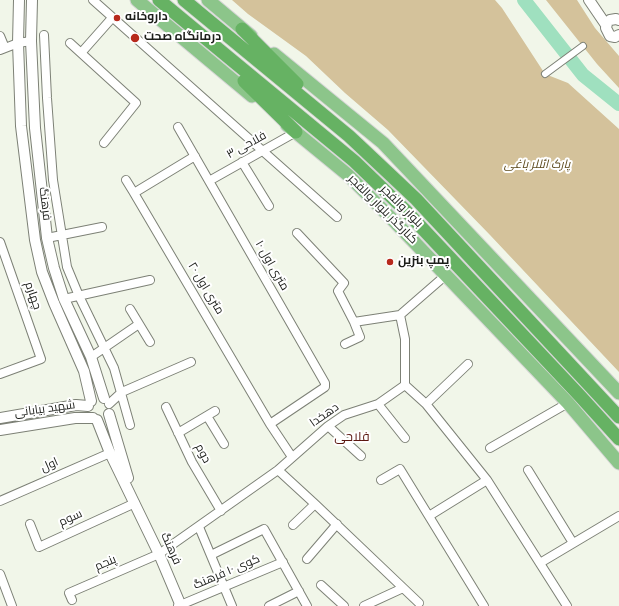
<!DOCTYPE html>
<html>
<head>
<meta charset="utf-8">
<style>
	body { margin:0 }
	canvas { display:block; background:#f1f6e9 }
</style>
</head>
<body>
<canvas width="619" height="606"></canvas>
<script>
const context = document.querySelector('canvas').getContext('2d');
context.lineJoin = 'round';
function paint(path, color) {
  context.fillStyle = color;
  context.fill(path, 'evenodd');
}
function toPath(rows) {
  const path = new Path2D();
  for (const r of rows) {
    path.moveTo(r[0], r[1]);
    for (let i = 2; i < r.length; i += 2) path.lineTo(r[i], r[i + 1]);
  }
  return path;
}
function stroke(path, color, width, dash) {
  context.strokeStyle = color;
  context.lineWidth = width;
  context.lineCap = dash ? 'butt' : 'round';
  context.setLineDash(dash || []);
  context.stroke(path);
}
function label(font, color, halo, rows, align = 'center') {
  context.font = font + ' Georgia,Cairo,serif';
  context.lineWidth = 4;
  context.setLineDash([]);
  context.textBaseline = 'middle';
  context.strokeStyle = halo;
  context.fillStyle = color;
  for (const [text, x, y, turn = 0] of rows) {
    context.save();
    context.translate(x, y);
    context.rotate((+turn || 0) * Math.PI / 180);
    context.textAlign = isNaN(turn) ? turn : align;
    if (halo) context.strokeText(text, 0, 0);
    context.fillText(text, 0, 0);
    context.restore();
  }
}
const green = toPath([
	[232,0,495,0,502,8,545,74,568,83,619,129,619,372,490,235,388,130,345,93,306,56,248,14],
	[546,0,577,0,595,28,619,56,619,88,597,64]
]);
const river = toPath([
	[524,0,583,75,619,104]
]);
const pedestrian = toPath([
	[545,74,583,46]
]);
const minor = toPath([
	[93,0,337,217],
	[44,35,47,98,53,180,67,267,79,296,114,368,130,425],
	[0,36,5,48],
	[70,43,81,53],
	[0,50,18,43,31,41],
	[178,127,325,383,325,387,270,424],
	[104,143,136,103,81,53,112,18],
	[195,156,134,193,270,424,292,457],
	[242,162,269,206],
	[126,180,134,193],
	[209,181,296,132],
	[297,233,344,283,338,291,354,322,400,315],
	[47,238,102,227],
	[0,242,41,359,0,374],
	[64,299,150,280],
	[130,309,150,342],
	[345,344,360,337,354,322],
	[91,357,139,324],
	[405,385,426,404,487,480],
	[109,404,122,392,191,362],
	[378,404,405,438],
	[426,404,468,364],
	[166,407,192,462,221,511],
	[207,416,224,444],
	[328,426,361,456],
	[178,433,215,411],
	[490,448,568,403],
	[278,470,315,504,419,603],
	[528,470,573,543],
	[381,480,400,469,484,606],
	[0,501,110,453],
	[429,516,487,480,567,606],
	[30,524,39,547,135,503],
	[293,525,315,504],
	[199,527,232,606],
	[211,555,264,529,307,606],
	[307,559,337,524],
	[540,563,619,516],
	[0,574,12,606],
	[321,585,344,606],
	[72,600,69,593,159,554,278,470,328,426,344,415,378,404,405,385,405,339,400,315,446,275],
	[178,606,283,562],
	[269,606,299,591],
	[364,606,403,588]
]);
const tertiary = toPath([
	[19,0,18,43,21,126,35,240,42,272,54,303,84,371,91,401],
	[32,0,31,41,35,128,47,238,54,268,64,299,91,357,104,398],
	[589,0,606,25],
	[619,20,616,19,610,20,607,23,606,28,610,36,615,37,619,35],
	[109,414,128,478],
	[0,418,76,405,88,406],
	[97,420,110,453,159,554,181,606],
	[0,430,75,418,93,418]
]);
const primary = toPath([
	[137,0,252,96],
	[208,0,251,36],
	[274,54,383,143,619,393],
	[287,125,348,175,396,223,568,403,619,463]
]);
const trunk = toPath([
	[159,0,354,161,406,211,580,396,619,439],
	[184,0,349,136,416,199,619,417],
	[242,29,297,84],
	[244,81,296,132]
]);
const markers = [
	[117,18,4,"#b7291c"],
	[135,38,5,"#b7291c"],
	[390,262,4,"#b7291c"]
];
const poiNames = [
	["داروخانه",125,18],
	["درمانگاه صحت",144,38],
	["پمپ بنزین",398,262]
];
const streetNames = [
	["فلاحی ۳",247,146,-29],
	["فرهنگ",44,204,83],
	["بلوار والفجر",401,207,45],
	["کنارگذر بلوار والفجر",382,210,45],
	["۱۰ متری اول",271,266,60],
	["۲۰ متری اول",205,289,59],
	["چهارم",32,296,71],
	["شهید بیابانی",45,410,-8],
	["دهخدا",325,416,-35],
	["دوم",202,454,62],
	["اول",50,466,-24],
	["سوم",71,519,-25],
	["فرهنگ",170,549,66],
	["پنجم",106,564,-23],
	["کوی ۱۰ فرهنگ",227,573,-23]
];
const parkNames = [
	["پارک ائللر باغی",537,166]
];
const neighbourhoodNames = [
	["فلاحی",352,438]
];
paint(green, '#d4c29b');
stroke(river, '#9fe0bf', 14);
stroke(pedestrian, '#7d8176', 8);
stroke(minor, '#7d8176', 10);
stroke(tertiary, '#7d8176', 12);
stroke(primary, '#d6d6d6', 15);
stroke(trunk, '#d6d6d6', 15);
stroke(pedestrian, '#fff', 6);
stroke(minor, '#fff', 8);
stroke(tertiary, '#fff', 10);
stroke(primary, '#8cc58a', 13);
stroke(trunk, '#66b263', 13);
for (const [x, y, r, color] of markers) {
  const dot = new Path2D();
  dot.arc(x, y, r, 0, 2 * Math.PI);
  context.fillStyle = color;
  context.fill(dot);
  stroke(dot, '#fff', 1.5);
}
label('bold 12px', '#1c1e1a', '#fff', poiNames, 'left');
label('12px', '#1c1e1a', '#fff', streetNames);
label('italic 12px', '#5e4b1e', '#fff', parkNames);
label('13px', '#5b1710', '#fff', neighbourhoodNames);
</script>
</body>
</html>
